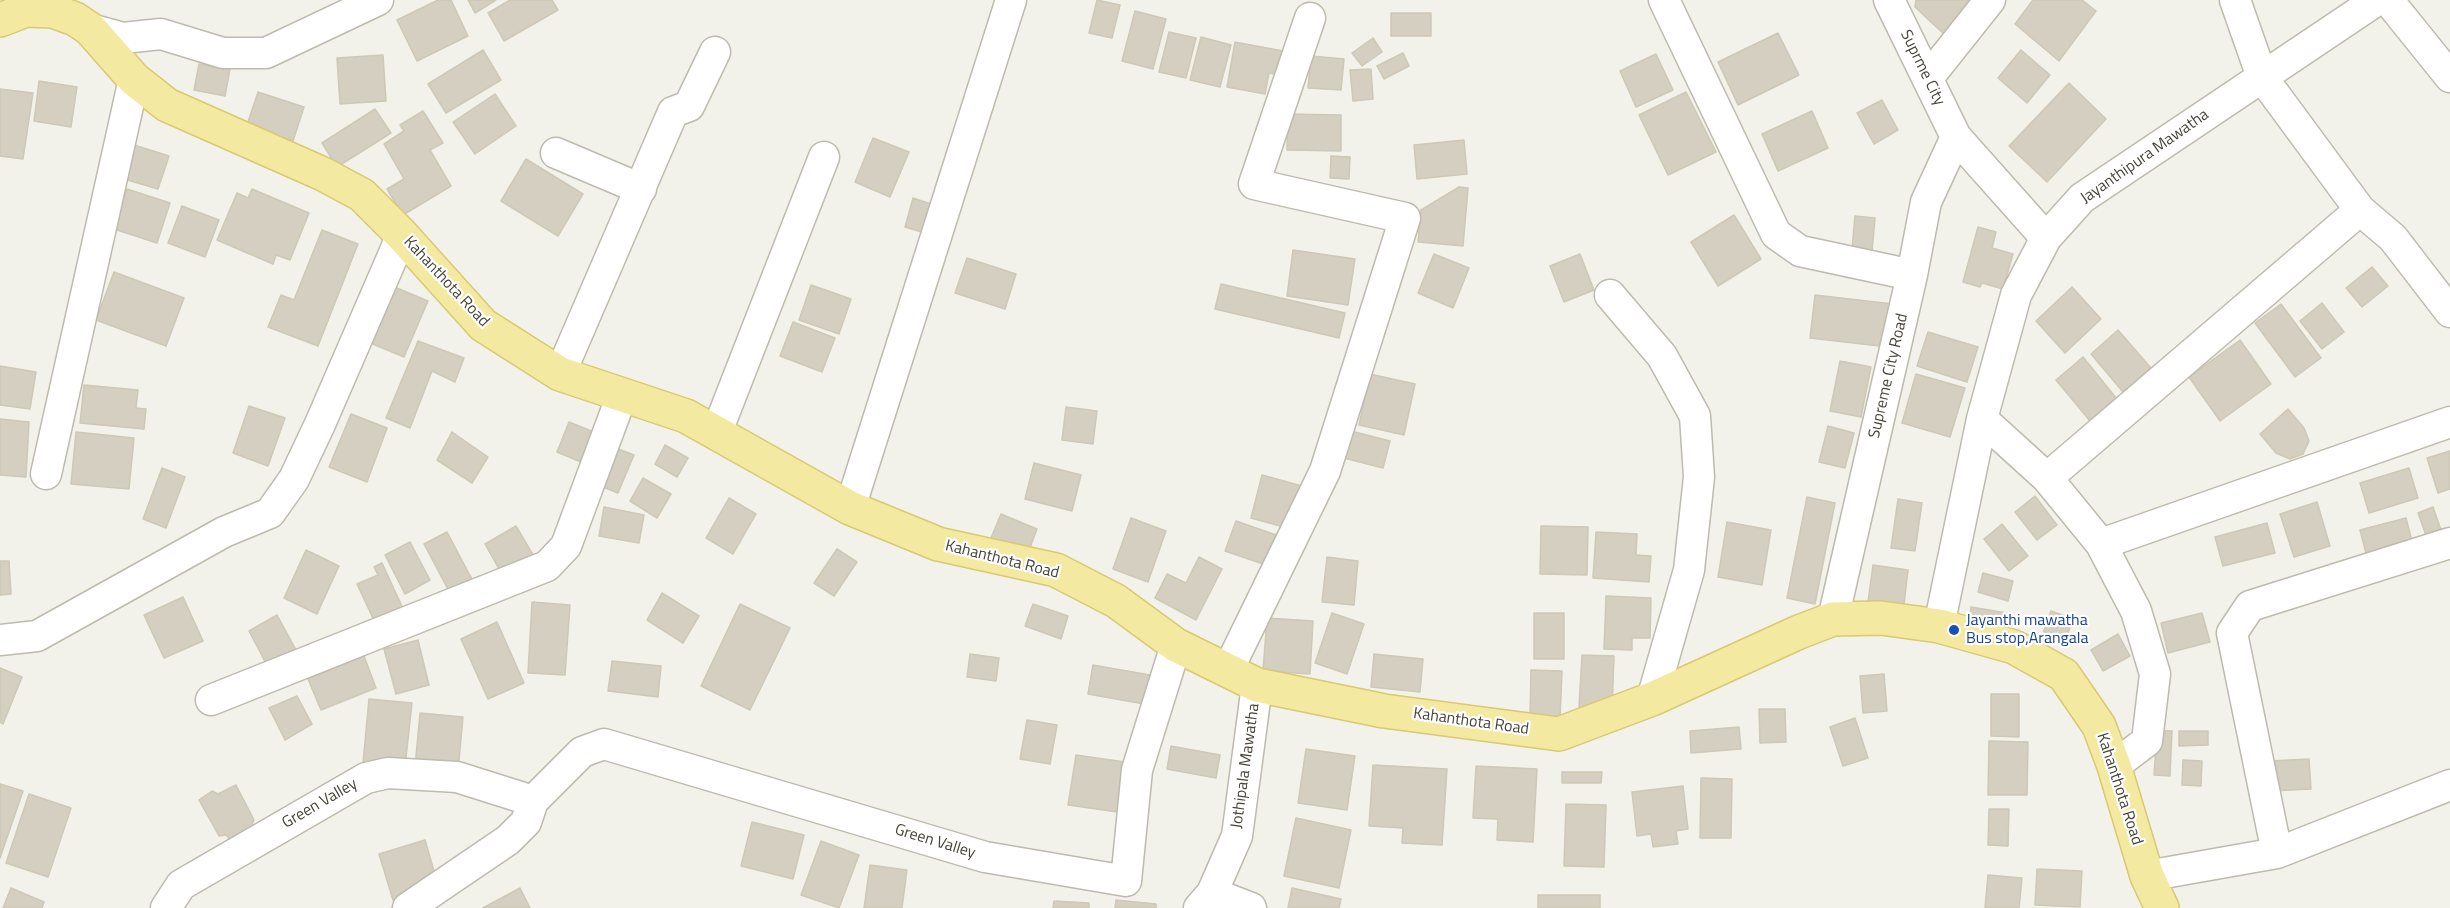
<!DOCTYPE html>
<html>
<head>
<meta charset="utf-8">
<style>
	body { margin:0 }
	canvas { display:block; background:#f3f2ea }
</style>
</head>
<body>
<canvas width="2450" height="908"></canvas>
<script>
const context = document.querySelector('canvas').getContext('2d');
context.lineJoin = 'round';
function paint(path, color) {
  context.fillStyle = color;
  context.fill(path, 'evenodd');
}
function toPath(rows) {
  const path = new Path2D();
  for (const r of rows) {
    path.moveTo(r[0], r[1]);
    for (let i = 2; i < r.length; i += 2) path.lineTo(r[i], r[i + 1]);
  }
  return path;
}
function stroke(path, color, width, dash) {
  context.strokeStyle = color;
  context.lineWidth = width;
  context.lineCap = dash ? 'butt' : 'round';
  context.setLineDash(dash || []);
  context.stroke(path);
}
function label(font, color, halo, rows, align = 'center') {
  context.font = font + ' "Titillium Web",sans-serif';
  context.lineWidth = 4.5;
  context.setLineDash([]);
  context.textBaseline = 'middle';
  context.strokeStyle = halo;
  context.fillStyle = color;
  for (const [text, x, y, turn = 0] of rows) {
    context.save();
    context.translate(x, y);
    context.rotate((+turn || 0) * Math.PI / 180);
    context.textAlign = isNaN(turn) ? turn : align;
    if (halo) context.strokeText(text, 0, 0);
    context.fillText(text, 0, 0);
    context.restore();
  }
}
const building = toPath([
	[438,0,451,0,468,36,417,61,397,20,438,0],
	[468,0,496,0,475,13,468,0],
	[510,0,552,0,558,10,504,41,488,13,510,0],
	[1097,0,1120,5,1112,38,1089,33,1097,0],
	[1916,0,1969,0,1973,4,1947,37,1915,7,1916,0],
	[2033,0,2082,0,2096,11,2059,61,2015,24,2033,0],
	[1135,11,1166,19,1153,69,1122,61,1135,11],
	[1391,13,1431,13,1431,36,1391,36,1391,13],
	[1169,32,1196,38,1186,78,1159,72,1169,32],
	[1778,33,1799,75,1738,105,1718,62,1778,33],
	[1201,37,1231,45,1220,87,1190,80,1201,37],
	[1373,38,1382,52,1362,66,1352,53,1373,38],
	[1235,42,1283,51,1279,75,1269,73,1265,94,1227,87,1235,42],
	[483,50,501,80,446,113,428,84,483,50],
	[2021,50,2050,75,2027,103,1998,78,2021,50],
	[1403,53,1409,66,1384,79,1377,66,1403,53],
	[1656,54,1673,90,1636,107,1620,71,1656,54],
	[383,55,386,101,340,104,337,58,383,55],
	[1311,56,1344,59,1341,90,1308,88,1311,56],
	[199,64,230,69,225,96,194,90,199,64],
	[1371,69,1373,99,1353,101,1350,70,1371,69],
	[39,81,77,87,71,127,34,121,39,81],
	[2069,83,2106,119,2047,182,2009,146,2069,83],
	[0,89,33,93,23,159,0,156,0,89],
	[258,92,304,107,293,141,247,125,258,92],
	[1686,92,1716,152,1668,175,1639,115,1686,92],
	[495,94,516,126,475,154,453,122,495,94],
	[1882,100,1898,130,1874,144,1857,113,1882,100],
	[375,109,391,133,337,167,322,143,375,109],
	[423,111,443,143,430,150,451,186,403,215,387,189,404,179,384,144,404,131,400,125,423,111],
	[1812,111,1828,148,1778,171,1762,134,1812,111],
	[1288,114,1341,115,1341,151,1287,150,1288,114],
	[873,138,909,152,890,197,855,182,873,138],
	[1464,140,1467,174,1417,179,1414,145,1464,140],
	[134,145,169,156,158,189,124,179,134,145],
	[1331,156,1350,157,1349,179,1330,178,1331,156],
	[526,159,583,194,558,236,501,201,526,159],
	[1459,187,1468,188,1463,246,1418,242,1421,210,1459,187],
	[127,189,170,203,157,243,114,229,127,189],
	[252,189,309,213,290,260,276,255,273,264,217,240,237,193,248,198,252,189],
	[913,198,934,205,925,233,905,227,913,198],
	[182,206,219,220,205,257,168,243,182,206],
	[1734,215,1761,259,1718,286,1691,242,1734,215],
	[1855,216,1875,218,1871,262,1851,260,1855,216],
	[1978,227,1996,232,1992,248,2013,254,2003,289,1982,283,1980,287,1963,282,1978,227],
	[322,230,358,244,318,346,268,327,281,295,294,300,322,230],
	[1293,250,1355,259,1348,305,1287,296,1293,250],
	[1434,254,1469,268,1453,308,1418,293,1434,254],
	[1580,254,1594,290,1564,302,1550,266,1580,254],
	[967,258,1016,274,1005,309,955,293,967,258],
	[2372,267,2388,286,2362,307,2346,288,2372,267],
	[114,272,184,298,166,346,96,320,114,272],
	[1221,284,1345,313,1339,338,1215,309,1221,284],
	[811,285,851,299,839,334,799,320,811,285],
	[392,286,428,301,404,357,368,342,392,286],
	[2072,287,2101,319,2065,353,2036,321,2072,287],
	[1815,295,1893,304,1888,347,1810,338,1815,295],
	[2322,303,2344,332,2322,349,2300,321,2322,303],
	[2281,304,2321,358,2295,377,2255,323,2281,304],
	[793,322,835,338,822,372,780,356,793,322],
	[2118,330,2151,368,2123,392,2091,354,2118,330],
	[1928,332,1978,347,1967,382,1917,366,1928,332],
	[2240,340,2271,384,2220,421,2189,377,2240,340],
	[418,341,464,358,455,382,432,371,410,428,386,418,418,341],
	[2083,357,2117,399,2090,421,2056,380,2083,357],
	[1840,361,1871,367,1861,417,1830,411,1840,361],
	[0,366,36,372,30,409,0,405,0,366],
	[1370,374,1415,384,1404,435,1359,425,1370,374],
	[1916,374,1965,388,1950,437,1902,423,1916,374],
	[84,385,138,390,136,408,146,409,144,429,80,423,84,385],
	[249,406,285,418,268,466,233,453,249,406],
	[1066,407,1097,411,1093,444,1062,440,1066,407],
	[2288,409,2304,428,2309,441,2303,454,2290,459,2276,453,2260,434,2288,409],
	[351,414,387,428,367,482,329,467,351,414],
	[0,419,29,422,26,477,0,475,0,419],
	[569,422,594,432,581,462,557,452,569,422],
	[1828,426,1854,433,1845,468,1819,462,1828,426],
	[1351,431,1390,441,1383,468,1344,458,1351,431],
	[76,432,134,438,129,489,71,484,76,432],
	[452,432,488,457,472,483,437,460,452,432],
	[665,445,688,458,677,477,655,464,665,445],
	[613,447,634,455,618,493,598,485,613,447],
	[2450,451,2450,489,2438,493,2427,458,2450,451],
	[1034,463,1081,475,1072,511,1025,499,1034,463],
	[162,468,185,477,166,528,143,519,162,468],
	[2409,468,2418,498,2369,513,2360,483,2409,468],
	[1262,475,1302,486,1291,529,1251,518,1262,475],
	[643,478,671,494,657,518,630,501,643,478],
	[2035,496,2057,525,2037,540,2015,512,2035,496],
	[1807,497,1835,503,1815,604,1787,598,1807,497],
	[729,498,756,514,733,554,706,538,729,498],
	[1898,499,1922,503,1915,551,1891,548,1898,499],
	[2317,502,2330,546,2294,557,2280,514,2317,502],
	[604,507,644,515,639,543,599,536,604,507],
	[2433,507,2442,533,2427,538,2418,513,2433,507],
	[1001,514,1037,529,1028,553,991,538,1001,514],
	[1131,518,1166,531,1148,582,1113,569,1131,518],
	[2406,518,2414,549,2368,561,2360,530,2406,518],
	[1236,521,1282,537,1272,567,1225,551,1236,521],
	[1727,522,1771,530,1762,585,1718,577,1727,522],
	[2267,523,2275,553,2223,566,2215,537,2267,523],
	[2002,524,2028,556,2009,571,1984,539,2002,524],
	[516,526,536,560,504,578,485,544,516,526],
	[1541,526,1588,527,1587,575,1540,574,1541,526],
	[447,532,474,583,451,595,424,544,447,532],
	[1596,532,1637,534,1636,555,1651,556,1649,582,1593,578,1596,532],
	[410,542,430,580,405,594,385,555,410,542],
	[837,549,857,562,834,596,814,583,837,549],
	[306,550,339,566,317,614,284,598,306,550],
	[1199,557,1222,569,1196,620,1155,598,1167,574,1186,583,1199,557],
	[1327,557,1358,561,1354,605,1322,602,1327,557],
	[0,561,9,561,11,594,0,595,0,561],
	[382,563,406,615,378,629,357,584,378,575,374,567,382,563],
	[1873,565,1908,570,1903,613,1867,609,1873,565],
	[1983,573,2013,581,2008,601,1978,592,1983,573],
	[662,593,699,616,683,643,647,620,662,593],
	[1606,596,1651,598,1650,638,1632,638,1632,650,1604,649,1606,596],
	[183,597,203,641,164,658,144,615,183,597],
	[532,602,570,605,565,675,528,673,532,602],
	[740,604,790,628,750,710,701,686,740,604],
	[1033,604,1068,616,1061,639,1025,626,1033,604],
	[1971,607,2007,613,2004,635,1968,630,1971,607],
	[2051,611,2073,619,2065,641,2043,633,2051,611],
	[1332,613,1364,624,1347,674,1315,663,1332,613],
	[1534,613,1564,613,1564,659,1534,659,1534,613],
	[2202,613,2210,642,2168,653,2161,623,2202,613],
	[277,615,301,659,272,675,249,631,277,615],
	[1267,618,1313,621,1310,674,1263,671,1267,618],
	[497,622,524,683,488,699,461,639,497,622],
	[2118,634,2130,656,2103,671,2091,650,2118,634],
	[418,640,429,685,396,694,384,649,418,640],
	[970,654,999,658,996,681,967,677,970,654],
	[1374,654,1423,659,1420,692,1371,687,1374,654],
	[1582,655,1614,656,1612,709,1579,707,1582,655],
	[364,656,376,688,321,710,308,679,364,656],
	[612,661,661,666,658,697,608,691,612,661],
	[1093,665,1150,675,1144,704,1088,694,1093,665],
	[0,668,22,677,3,724,0,722,0,668],
	[1531,670,1562,671,1560,719,1530,718,1531,670],
	[1884,674,1887,711,1863,713,1860,676,1884,674],
	[1991,694,2019,694,2019,737,1991,736,1991,694],
	[297,696,312,724,285,740,269,708,297,696],
	[369,699,412,703,405,767,363,763,369,699],
	[1759,709,1785,709,1786,742,1760,743,1759,709],
	[420,713,463,717,458,771,415,767,420,713],
	[1855,718,1868,758,1843,766,1830,727,1855,718],
	[1027,720,1057,725,1050,764,1020,759,1027,720],
	[1739,727,1741,749,1691,753,1690,731,1739,727],
	[2157,730,2172,731,2170,776,2154,775,2157,730],
	[2179,731,2208,731,2208,745,2179,746,2179,731],
	[1989,741,2028,742,2027,795,1988,795,1989,741],
	[1171,746,1220,755,1216,778,1167,769,1171,746],
	[1306,749,1355,756,1347,810,1298,803,1306,749],
	[1076,755,1125,762,1118,812,1068,805,1076,755],
	[2309,759,2311,789,2271,791,2270,761,2309,759],
	[2183,760,2202,761,2201,786,2182,785,2183,760],
	[1373,765,1447,769,1442,845,1402,843,1403,828,1369,826,1373,765],
	[1476,766,1537,769,1533,842,1497,840,1498,819,1473,818,1476,766],
	[1562,772,1602,772,1601,783,1562,783,1562,772],
	[1701,778,1732,779,1731,838,1700,838,1701,778],
	[0,784,23,791,0,858,0,784],
	[236,785,254,820,248,833,232,842,226,835,219,836,199,800,212,791,218,794,236,785],
	[1683,786,1688,829,1676,831,1678,844,1653,847,1651,834,1637,836,1632,792,1683,786],
	[29,794,71,808,48,877,6,863,29,794],
	[1566,804,1606,805,1604,867,1564,866,1566,804],
	[1989,809,2009,809,2008,846,1988,845,1989,809],
	[1296,818,1351,830,1339,888,1284,876,1296,818],
	[752,822,804,835,793,879,741,866,752,822],
	[425,840,436,878,411,885,414,893,393,900,379,854,425,840],
	[821,841,859,855,839,908,801,895,821,841],
	[870,865,907,870,902,908,864,908,870,865],
	[2037,869,2082,871,2080,907,2035,905,2037,869],
	[1988,875,2022,878,2019,908,1985,908,1988,875],
	[11,888,44,902,42,908,3,908,11,888],
	[520,888,530,908,483,908,520,888],
	[1292,888,1341,899,1339,908,1288,908,1292,888],
	[1538,895,1600,895,1600,908,1538,908,1538,895],
	[1116,900,1156,904,1156,908,1115,908,1116,900],
	[1054,901,1089,903,1089,908,1053,908,1054,901]
]);
const minor = toPath([
	[1664,0,1776,234,1800,251,1912,275],
	[1889,0,1956,137,2046,238],
	[2235,0,2262,77,2360,210],
	[2388,0,2450,77],
	[90,29,123,38,161,34,223,53,266,53,378,0],
	[1928,78,1990,0],
	[556,153,641,189],
	[1610,295,1662,356,1695,416,1699,477,1689,570,1652,699],
	[560,374,673,112,689,106,715,52],
	[1982,419,2047,478,2101,544,2136,611,2155,674,2147,741,2114,766],
	[716,434,824,157],
	[46,474,134,79],
	[2047,478,2360,210,2393,238,2450,312],
	[850,508,1011,0],
	[2101,544,2450,422],
	[1833,619,1912,275,1926,202,1956,137],
	[1939,626,1982,419,2016,295,2046,238,2082,198,2377,0],
	[0,640,37,636,224,532,270,513,294,479,320,424,402,235],
	[1228,670,1325,471,1405,218,1254,184,1310,18],
	[211,700,547,566,566,546,622,395],
	[2277,853,2232,633,2250,606,2450,543],
	[2147,876,2277,853,2450,785],
	[1212,893,1251,908],
	[166,908,181,885,366,778,388,773,457,777,533,801],
	[408,908,508,840,526,822,533,801,582,752,604,744,985,857,1126,881,1137,770,1176,645],
	[1199,908,1212,893,1237,836,1257,685]
]);
const major = toPath([
	[0,20,26,10,53,11,75,19,90,29,134,79,167,105,323,174,362,195,402,235,483,325,560,374,686,416,850,508,938,544,1056,570,1116,601,1176,645,1257,685,1384,711,1559,734,1652,699,1799,632,1833,619,1881,618,1939,626,2014,647,2064,675,2099,726,2114,766,2147,876,2162,908]
]);
const markers = [
	[1954,630,6,"#1a4fb4"]
];
const streetNames = [
	["Suprme City",1922,68,64],
	["Jayanthipura Mawatha",2145,157,-35],
	["Kahanthota Road",446,282,47],
	["Supreme City Road",1889,376,-77],
	["Kahanthota Road",1002,560,14],
	["Kahanthota Road",1471,722,8],
	["Jothipala Mawatha",1246,766,-82],
	["Kahanthota Road",2119,789,72],
	["Green Valley",320,804,-30],
	["Green Valley",935,842,17]
];
const transitNames = [
	["Jayanthi mawatha",1966,621],
	["Bus stop,Arangala",1966,639]
];
paint(building, '#d4cfc0');
stroke(building, '#cec8b4', 1.5);
stroke(minor, '#bebaad', 33);
stroke(major, '#d8c972', 36);
stroke(minor, '#fff', 30);
stroke(major, '#f4e9a1', 33);
for (const [x, y, r, color] of markers) {
  const dot = new Path2D();
  dot.arc(x, y, r, 0, 2 * Math.PI);
  context.fillStyle = color;
  context.fill(dot);
  stroke(dot, '#fff', 2);
}
label('16px', '#464338', '#fff', streetNames);
label('16px', '#164399', '#fff', transitNames, 'left');
</script>
</body>
</html>
